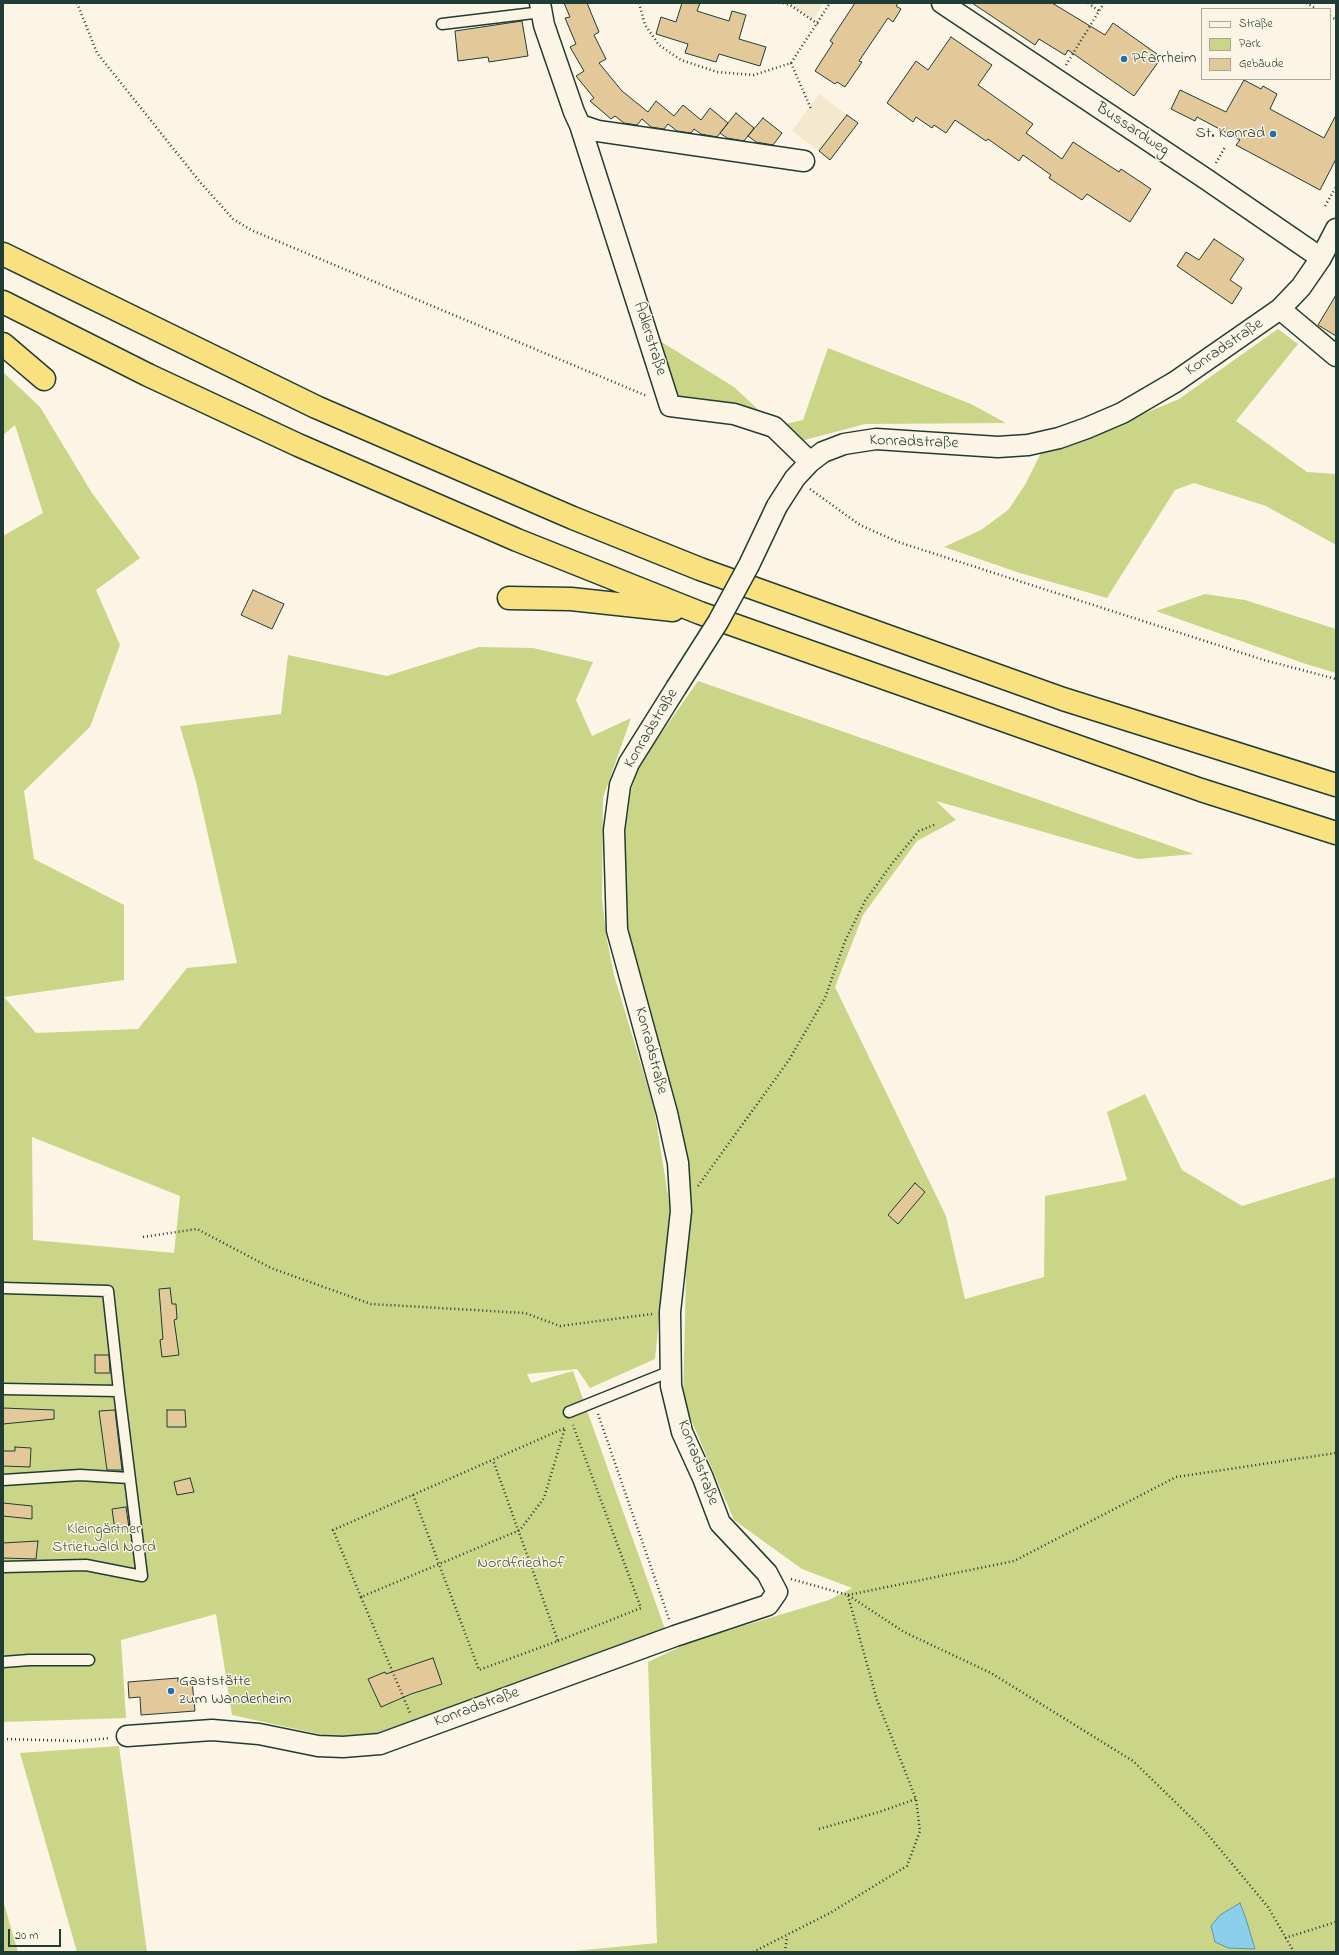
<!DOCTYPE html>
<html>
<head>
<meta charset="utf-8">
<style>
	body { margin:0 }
	#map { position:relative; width:1339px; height:1955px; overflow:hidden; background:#fcf5e5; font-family:"Indie Flower",sans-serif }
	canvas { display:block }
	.frame { position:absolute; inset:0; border:4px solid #1f3d34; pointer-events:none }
	.legend { position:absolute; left:1201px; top:8px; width:130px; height:72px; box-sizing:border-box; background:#fcf5e5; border:1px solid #a4ab9e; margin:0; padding:5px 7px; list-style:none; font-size:12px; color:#1f3d34 }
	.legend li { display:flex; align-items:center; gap:8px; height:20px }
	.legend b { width:20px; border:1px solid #a4ab9e }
	.scale { position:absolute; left:8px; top:1929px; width:53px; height:18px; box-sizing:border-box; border:2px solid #1f3d34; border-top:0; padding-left:5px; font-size:12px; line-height:14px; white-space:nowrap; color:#1f3d34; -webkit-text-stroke:3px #fcf5e5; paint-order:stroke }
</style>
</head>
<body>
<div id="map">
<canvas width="1339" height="1955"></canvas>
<div class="frame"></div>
<ul class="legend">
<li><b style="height:5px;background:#fcf5e5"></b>Straße</li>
<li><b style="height:11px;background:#cad588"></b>Park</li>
<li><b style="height:11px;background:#e3c999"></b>Gebäude</li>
</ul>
<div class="scale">20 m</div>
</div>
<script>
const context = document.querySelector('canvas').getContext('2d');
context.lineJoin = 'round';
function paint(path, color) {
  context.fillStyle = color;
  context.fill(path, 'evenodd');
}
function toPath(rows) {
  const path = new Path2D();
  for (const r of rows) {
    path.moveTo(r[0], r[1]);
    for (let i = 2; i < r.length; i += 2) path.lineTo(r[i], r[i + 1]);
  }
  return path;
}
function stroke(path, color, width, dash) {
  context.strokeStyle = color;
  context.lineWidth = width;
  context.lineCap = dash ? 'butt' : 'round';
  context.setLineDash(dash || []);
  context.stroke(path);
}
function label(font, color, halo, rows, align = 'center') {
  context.font = font + ' "Indie Flower",sans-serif';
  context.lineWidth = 3;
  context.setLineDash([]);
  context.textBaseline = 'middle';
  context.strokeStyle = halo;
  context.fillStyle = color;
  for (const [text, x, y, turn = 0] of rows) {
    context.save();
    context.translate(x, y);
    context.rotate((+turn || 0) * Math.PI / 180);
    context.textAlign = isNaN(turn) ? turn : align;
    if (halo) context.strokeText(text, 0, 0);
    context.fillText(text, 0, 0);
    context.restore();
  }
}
const built = toPath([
	[787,3,823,3,814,20],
	[819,94,858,123,830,160,792,131]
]);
const green = toPath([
	[1278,329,1298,344,1236,421,1307,472,1336,474,1336,545,1266,506,1194,483,1175,490,1107,598,1020,573,944,547,981,530,1008,510,1025,485,1044,447,1119,424,1179,399],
	[660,341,734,387,764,415,693,402,677,396],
	[828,348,971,404,1006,423,865,424,801,441,781,425,803,420],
	[3,372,40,407,92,493,140,558,96,590,120,645,90,727,24,791,34,859,124,905,124,980,4,997,36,1033,138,1029,187,968,237,963,196,782,180,726,281,714,288,655,387,676,479,647,533,648,593,662,576,700,592,736,631,718,603,798,602,899,607,940,614,975,654,1108,670,1208,667,1260,663,1278,655,1359,590,1388,577,1369,527,1374,531,1383,573,1371,666,1632,373,1737,346,1740,232,1715,216,1614,121,1640,126,1718,3,1722,3,536,43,513,15,425,3,435],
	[32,1137,180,1196,174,1253,33,1240],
	[1205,594,1245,600,1336,629,1336,673,1306,664,1156,611],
	[698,681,1194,854,1138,859,936,801,956,820,917,841,863,915,835,987,946,1216,965,1299,1044,1277,1045,1196,1127,1180,1107,1112,1145,1094,1182,1170,1242,1206,1336,1177,1336,1952,564,1952,657,1943,648,1662,690,1642,829,1600,852,1588,802,1569,734,1520,683,1401,687,1232,692,1205,675,1106,625,929,624,842,631,790,639,765],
	[119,1746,147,1952,77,1952,20,1753],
	[3,1900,18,1952,3,1952]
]);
const water = toPath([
	[1240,1903,1246,1919,1255,1949,1228,1948,1215,1942,1211,1926,1220,1915,1240,1903]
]);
const building = toPath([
	[564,3,587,3,599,32,594,35,606,59,599,63,622,91,648,112,656,101,674,116,683,105,701,120,710,108,728,123,717,137,701,134,694,129,691,133,677,131,668,124,664,129,651,127,642,119,637,125,624,123,615,116,611,119,590,101,594,98,576,76,584,71,570,47,576,44,565,18,570,17,564,3],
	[682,3,700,3,697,11,729,21,732,11,746,15,739,39,766,47,760,66,719,54,716,62,685,53,688,44,656,34,661,17,676,22,682,3],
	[855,3,898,3,896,6,901,9,893,22,888,18,859,61,862,62,845,87,837,82,835,84,815,71,833,43,830,41,855,3],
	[972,3,1052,3,1105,35,1113,23,1157,54,1155,58,1159,61,1134,96,1068,50,1065,55,1039,39,1035,45,972,3],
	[522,21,528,56,489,62,488,57,458,61,455,31,522,21],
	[951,37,992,65,978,85,1033,124,1026,133,1062,159,1073,142,1119,172,1121,169,1151,189,1130,222,1087,194,1082,200,1049,178,1051,175,1023,155,1019,161,988,139,986,141,955,120,946,133,934,125,932,128,916,117,913,122,887,103,916,61,928,70,951,37],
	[1244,80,1261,89,1263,86,1277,94,1270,109,1324,138,1336,115,1336,159,1320,190,1236,145,1240,140,1197,117,1195,121,1171,109,1180,90,1226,112,1244,80],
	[736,113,754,128,744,141,727,138,720,133,736,113],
	[847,115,858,123,830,160,819,151,847,115],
	[763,118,782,133,773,145,756,142,748,136,763,118],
	[1214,239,1244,259,1230,280,1242,288,1232,304,1177,266,1186,252,1199,260,1214,239],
	[1336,295,1336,336,1318,325,1336,295],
	[253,590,284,604,272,629,241,615,253,590],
	[915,1183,925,1192,898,1224,888,1215,915,1183],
	[170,1288,172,1304,176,1304,177,1319,174,1320,179,1355,162,1357,160,1340,163,1339,159,1289,170,1288],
	[95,1355,109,1355,110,1373,95,1373,95,1355],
	[3,1408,54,1410,54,1419,3,1424,3,1408],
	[115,1410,122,1470,107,1470,99,1411,115,1410],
	[167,1410,185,1410,186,1427,167,1427,167,1410],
	[15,1447,31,1448,30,1467,3,1466,3,1451,15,1451,15,1447],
	[190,1478,194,1492,177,1495,174,1482,190,1478],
	[3,1503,32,1506,32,1519,3,1516,3,1503],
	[126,1507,129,1528,115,1530,112,1509,126,1507],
	[38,1541,36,1559,3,1558,3,1543,38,1541],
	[433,1658,442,1684,411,1694,381,1707,368,1679,385,1672,386,1674,433,1658],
	[178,1678,178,1682,192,1681,195,1711,141,1715,140,1697,129,1698,128,1682,178,1678]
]);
const path = toPath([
	[77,3,97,53,200,182,233,219,251,230,647,396],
	[639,3,645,25,659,45,681,60,717,72,754,75,791,63,830,3],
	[783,3,790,5,818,24],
	[1088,3,1099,11],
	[1306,3,1317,9],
	[1330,16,1336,20],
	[791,63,811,109],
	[1066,65,1104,3],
	[1216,163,1225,147],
	[1325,206,1336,187],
	[810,489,860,525,898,542,1264,660,1336,679],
	[698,1186,789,1060,825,998,845,941,865,901,894,861,919,831,936,824],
	[143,1237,197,1229,271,1268,371,1304,525,1313,560,1326,652,1314],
	[598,1414,669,1619],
	[413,1495,479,1670,558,1641,493,1460],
	[791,1579,848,1595,904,1632,991,1673,1133,1761,1204,1830,1268,1907,1294,1952],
	[848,1595,1014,1561,1176,1477,1336,1453],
	[361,1597,333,1530,565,1428,544,1498,520,1530,361,1597,410,1713],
	[558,1641,641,1608,573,1425],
	[3,1739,81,1741,110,1738],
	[819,1829,879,1812,916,1799],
	[1285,1938,1336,1922],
	[753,1952,830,1913,907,1866,920,1831,916,1799,877,1700,848,1596],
	[785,1952,787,1936]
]);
const service = toPath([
	[442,24,542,12],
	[3,1288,108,1291,119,1391,3,1389],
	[569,1412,671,1371],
	[3,1480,80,1475,129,1478],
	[3,1567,86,1565,142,1576,119,1391],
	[3,1662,29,1660,89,1660]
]);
const minor = toPath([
	[540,3,544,25,574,112,580,125,670,406,734,414,774,427,810,462],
	[942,3,1206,179,1321,258],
	[580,125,598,131,804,161],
	[1280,309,1336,356],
	[777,506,795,478,810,462,823,452,844,444,876,439,998,447,1028,445,1059,438,1087,428,1122,413,1175,382,1280,309,1301,287,1321,258,1336,229],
	[127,1736,212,1730,259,1734,318,1746,343,1747,380,1744,675,1636,768,1605,777,1592,767,1573,720,1523,703,1478,682,1432,671,1386,670,1312,681,1211,678,1163,667,1113,617,930,614,830,620,785,629,763,676,688]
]);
const motorway = toPath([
	[3,254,316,407,573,518,700,569,1063,699,1336,785],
	[3,302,148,375,298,445,517,540,700,613,1201,790,1336,833],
	[3,344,44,379],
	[509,598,571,599,673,610]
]);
const minorBridge = toPath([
	[676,688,718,622,749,565,777,506]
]);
const markers = [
	[1124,59,4,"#1f6fb2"],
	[1273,134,4,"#1f6fb2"],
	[171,1691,4,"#1f6fb2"]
];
const poiNames = [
	["Pfarrheim",1132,59],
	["St. Konrad",1265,134,"right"],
	["Gaststätte",179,1682],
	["zum Wanderheim",179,1700]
];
const streetNames = [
	["Bussardweg",1132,130,33],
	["Adlerstraße",649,339,72],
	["Konradstraße",1225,348,-34],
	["Konradstraße",914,443,2],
	["Konradstraße",652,729,-59],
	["Konradstraße",650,1051,75],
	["Konradstraße",697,1463,69],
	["Konradstraße",477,1708,-20]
];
const parkNames = [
	["Kleingärtner",104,1530],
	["Strietwald Nord",104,1548],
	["Nordfriedhof",521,1564]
];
paint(built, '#f4e8ce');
paint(green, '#cad588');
paint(water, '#8ccfed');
stroke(water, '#6095a3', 1);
paint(building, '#e3c999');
stroke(building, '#1f3d34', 1);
stroke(service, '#1f3d34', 13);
stroke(minor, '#1f3d34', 23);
stroke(motorway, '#1f3d34', 25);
stroke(path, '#1f3d34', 2.5, [1, 3]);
stroke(service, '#fcf5e5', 10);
stroke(minor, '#fcf5e5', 20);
stroke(motorway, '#fae180', 22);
stroke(minorBridge, '#1f3d34', 23, []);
stroke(minorBridge, '#fcf5e5', 20);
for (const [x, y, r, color] of markers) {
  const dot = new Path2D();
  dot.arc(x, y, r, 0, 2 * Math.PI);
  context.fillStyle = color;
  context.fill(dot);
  stroke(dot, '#fcf5e5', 1.5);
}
label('16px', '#1f3d34', '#fcf5e5', poiNames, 'left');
label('16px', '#1f3d34', '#fcf5e5', streetNames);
label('16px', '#415b45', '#fcf5e5', parkNames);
</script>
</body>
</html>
